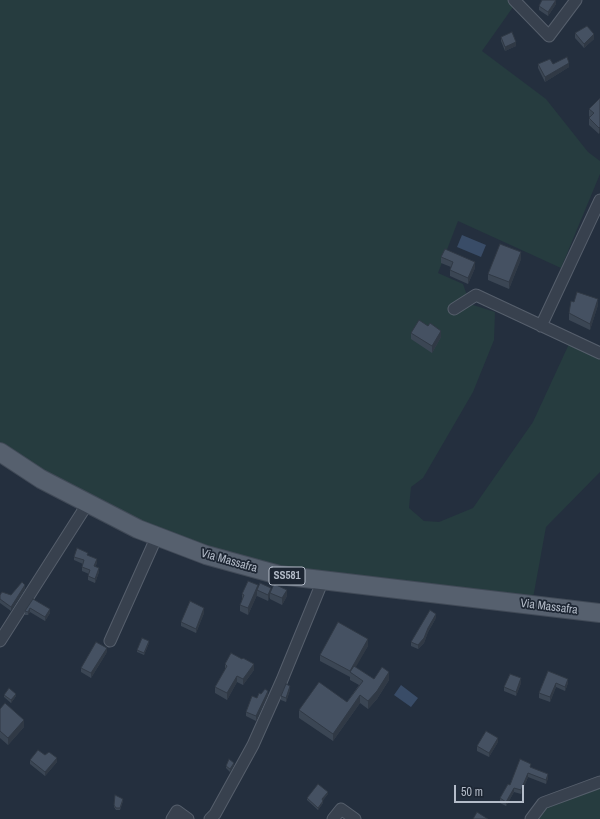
<!DOCTYPE html>
<html>
<head>
<meta charset="utf-8">
<style>
	body { margin:0 }
	#map { position:relative; width:600px; height:819px; overflow:hidden; background:#242f3e; font-family:"Archivo Narrow",sans-serif }
	canvas { display:block }
	.scale { position:absolute; left:454px; top:785px; width:70px; height:18px; box-sizing:border-box; border:2px solid #b4bcc9; border-top:0; padding-left:5px; font-size:12px; line-height:14px; white-space:nowrap; color:#b4bcc9; -webkit-text-stroke:3px #1d2633; paint-order:stroke }
</style>
</head>
<body>
<div id="map">
<canvas width="600" height="819"></canvas>
<div class="scale">50 m</div>
</div>
<script>
const context = document.querySelector('canvas').getContext('2d');
context.lineJoin = 'round';
function paint(path, color) {
  context.fillStyle = color;
  context.fill(path, 'evenodd');
}
function toPath(rows) {
  const path = new Path2D();
  for (const r of rows) {
    path.moveTo(r[0], r[1]);
    for (let i = 2; i < r.length; i += 2) path.lineTo(r[i], r[i + 1]);
  }
  return path;
}
function stroke(path, color, width, dash) {
  context.strokeStyle = color;
  context.lineWidth = width;
  context.lineCap = dash ? 'butt' : 'round';
  context.setLineDash(dash || []);
  context.stroke(path);
}
function label(font, color, halo, rows, align = 'center') {
  context.font = font + ' "Archivo Narrow",sans-serif';
  context.lineWidth = 3.5;
  context.setLineDash([]);
  context.textBaseline = 'middle';
  context.strokeStyle = halo;
  context.fillStyle = color;
  for (const [text, x, y, turn = 0] of rows) {
    context.save();
    context.translate(x, y);
    context.rotate((+turn || 0) * Math.PI / 180);
    context.textAlign = isNaN(turn) ? turn : align;
    if (halo) context.strokeText(text, 0, 0);
    context.fillText(text, 0, 0);
    context.restore();
  }
}
const green = toPath([
	[0,0,518,0,482,51,546,99,588,152,600,161,600,174,561,268,458,221,438,273,463,284,470,304,495,312,494,340,473,392,423,478,411,487,409,508,424,521,439,522,473,508,533,422,569,344,600,359,600,472,546,527,533,598,319,575,238,560,147,526,0,447],
	[600,780,600,819,535,819,538,813,563,794]
]);
const water = toPath([
	[462,235,486,245,481,257,457,247],
	[401,685,418,698,411,707,394,695]
]);
const street = toPath([
	[514,0,549,36,576,0],
	[454,309,476,295,600,353],
	[541,326,600,200],
	[0,641,88,503],
	[110,641,157,536],
	[172,819,177,811,188,819],
	[210,819,215,814,253,745,282,680,323,580],
	[333,819,341,809,355,819],
	[531,819,543,803,600,782]
]);
const primary = toPath([
	[0,452,41,479,138,529,206,555,279,575,600,613]
]);
const wall = toPath([
	[556,4,548,16,539,10,539,6],
	[575,33,594,39,584,48,575,38],
	[501,37,516,46,505,51,501,41],
	[538,64,553,64,569,67,545,82,538,68],
	[600,98,599,134,589,125,589,118,590,117,589,116,589,109],
	[441,257,475,268,468,284,450,276,450,270,451,267,441,263],
	[521,259,509,289,488,280,488,274],
	[574,302,598,305,590,330,569,320,569,313],
	[411,333,441,337,432,353,411,339],
	[88,556,97,563,95,567,99,572,95,583,88,580,88,576,89,574,82,571,82,567,83,564,74,560,74,557],
	[258,587,271,590,287,596,282,605,270,599,270,596,268,601,257,596,257,595,248,615,240,611,240,605,242,601,242,594],
	[25,589,11,611,0,603,0,595,11,595],
	[33,599,50,613,45,621,30,612,28,615,25,615,25,611],
	[204,613,196,633,181,626,181,622],
	[436,618,428,632,424,643,418,649,411,646,411,642],
	[149,643,144,655,137,652,137,650],
	[368,646,355,667,374,679,389,680,377,699,368,709,360,703,333,741,299,718,299,710,347,702,359,685,350,680,350,677,320,661,320,655],
	[107,652,91,678,81,672,81,668],
	[225,664,254,670,243,685,237,682,227,700,215,693,215,687,225,670],
	[548,671,568,683,565,691,556,687,550,702,539,698,539,693],
	[521,683,516,696,504,691,504,687],
	[290,690,286,702,281,700,281,696],
	[261,694,268,695,256,721,246,716,246,712],
	[4,695,16,696,11,703,4,697],
	[0,709,24,727,8,745,0,738],
	[498,742,489,757,477,751,477,746],
	[45,755,57,762,45,776,30,764,30,760],
	[234,765,230,772,226,768,226,766],
	[531,767,548,778,546,784,528,777,521,794,514,792,506,806,500,803,500,798,510,785],
	[328,794,323,800,323,803,318,810,307,800,307,798],
	[123,801,120,810,116,810,114,807,114,805]
]);
const shadedWall = toPath([
	[556,0,556,4,548,16,548,12],
	[594,34,594,39,584,48,584,44],
	[516,42,516,46,505,51,505,47],
	[569,63,569,67,545,82,545,77],
	[600,127,600,133,599,134,599,128],
	[521,252,521,259,509,289,509,282],
	[475,262,475,268,468,284,468,278],
	[598,299,598,305,590,330,590,324],
	[441,331,441,337,432,353,432,346],
	[97,559,97,563,94,570,94,566],
	[99,568,99,572,95,583,95,579],
	[25,585,25,589,11,611,11,607],
	[258,585,258,591,257,590,257,595,248,615,248,608],
	[271,588,271,593,270,593,270,596,268,601,268,595],
	[287,590,287,596,282,605,282,598],
	[30,608,30,612,28,615,28,612],
	[204,608,204,613,196,633,196,629],
	[50,609,50,613,45,621,45,617],
	[436,614,436,618,428,632,424,643,418,649,418,645,428,628],
	[368,639,368,646,352,674,350,672,350,678,350,671],
	[149,641,149,643,144,655,144,653],
	[107,648,107,652,91,678,91,673],
	[254,664,254,670,243,685,243,679],
	[389,672,389,680,377,699,368,709,368,701],
	[237,676,237,682,227,700,227,693],
	[521,678,521,683,516,696,516,692],
	[568,679,568,683,565,691,565,687],
	[556,683,556,687,550,702,550,697],
	[290,686,290,690,286,702,286,698],
	[268,691,268,695,256,721,256,716],
	[16,694,16,696,11,703,11,700],
	[360,695,360,703,333,741,333,734],
	[24,720,24,727,8,745,8,738],
	[498,738,498,742,489,757,489,753],
	[57,758,57,762,45,776,45,772],
	[234,763,234,765,230,772,230,769],
	[528,773,528,777,521,794,521,790],
	[548,774,548,778,546,784,546,780],
	[514,788,514,792,506,806,506,802],
	[328,792,328,794,322,801,322,799],
	[323,801,323,803,318,810,318,808]
]);
const building = toPath([
	[542,0,556,0,548,12,539,6,542,0],
	[587,26,594,34,584,44,575,33,587,26],
	[512,32,516,42,505,47,501,37,512,32],
	[567,57,569,63,545,77,538,64,550,59,553,64,567,57],
	[600,98,600,127,599,128,589,118,594,113,589,109,600,98],
	[500,244,521,252,509,282,488,274,500,244],
	[445,249,475,262,468,278,450,270,453,262,441,257,445,249],
	[577,292,598,299,590,324,569,313,571,301,574,302,577,292],
	[419,320,428,326,430,323,441,331,432,346,411,333,419,320],
	[77,548,88,553,87,555,97,559,94,566,99,568,95,579,88,576,90,570,82,567,84,560,74,557,77,548],
	[248,581,258,585,248,608,240,605,244,595,242,594,248,581],
	[22,582,25,585,11,607,0,599,0,595,2,592,11,595,22,582],
	[260,583,271,588,268,595,257,590,260,583],
	[274,584,287,590,282,598,270,593,274,584],
	[33,599,50,609,45,617,30,608,28,612,25,611,33,599],
	[190,601,204,608,196,629,181,622,190,601],
	[430,610,436,614,428,628,424,638,418,645,411,642,430,610],
	[338,622,368,639,350,671,320,655,338,622],
	[142,638,149,641,144,653,137,650,142,638],
	[96,642,107,648,91,673,81,668,96,642],
	[231,653,242,659,243,658,254,664,243,679,237,676,227,693,215,687,227,666,225,664,231,653],
	[354,666,374,679,382,667,389,672,377,691,368,701,360,695,333,734,299,710,319,682,347,702,363,681,350,672,354,666],
	[548,671,568,679,565,687,556,683,550,697,539,693,548,671],
	[510,674,521,678,516,692,504,687,510,674],
	[286,684,290,686,286,698,281,696,286,684],
	[9,688,16,694,11,700,4,695,9,688],
	[265,689,268,691,256,716,246,712,252,696,257,698,259,693,261,694,265,689],
	[5,703,24,720,8,738,0,731,0,709,5,703],
	[486,731,498,738,489,753,477,746,486,731],
	[38,750,45,755,49,752,57,758,45,772,30,760,38,750],
	[229,759,234,763,230,769,226,766,229,759],
	[520,759,531,764,530,767,548,774,546,780,528,773,521,790,514,788,506,802,500,798,508,784,510,785,520,759],
	[318,784,328,792,322,799,323,801,318,808,307,798,318,784],
	[115,795,123,799,120,808,116,808,114,805,115,795],
	[477,812,488,819,473,819,477,812]
]);
const shields = [
	[287,576,36]
];
const shieldNames = [
	["SS581",287,576]
];
const streetNames = [
	["Via Massafra",229,561,16],
	["Via Massafra",549,607,7]
];
paint(green, '#263c3f');
paint(water, '#394c67');
stroke(street, '#565f6c', 13);
stroke(primary, '#414a57', 20);
stroke(street, '#38414e', 11);
stroke(primary, '#56606e', 18);
paint(wall, '#3b4654');
paint(shadedWall, '#303945');
paint(building, '#455162');
stroke(building, '#303945', 1);
for (const [x, y, w] of shields) {
  const box = new Path2D();
  box.roundRect(x - w / 2, y - 9, w, 18, 3);
  context.fillStyle = '#1d2633';
  context.fill(box);
  stroke(box, '#b4bcc9', 1);
}
label('bold 11px', '#b4bcc9', null, shieldNames);
label('12px', '#b4bcc9', '#1d2633', streetNames);
</script>
</body>
</html>
